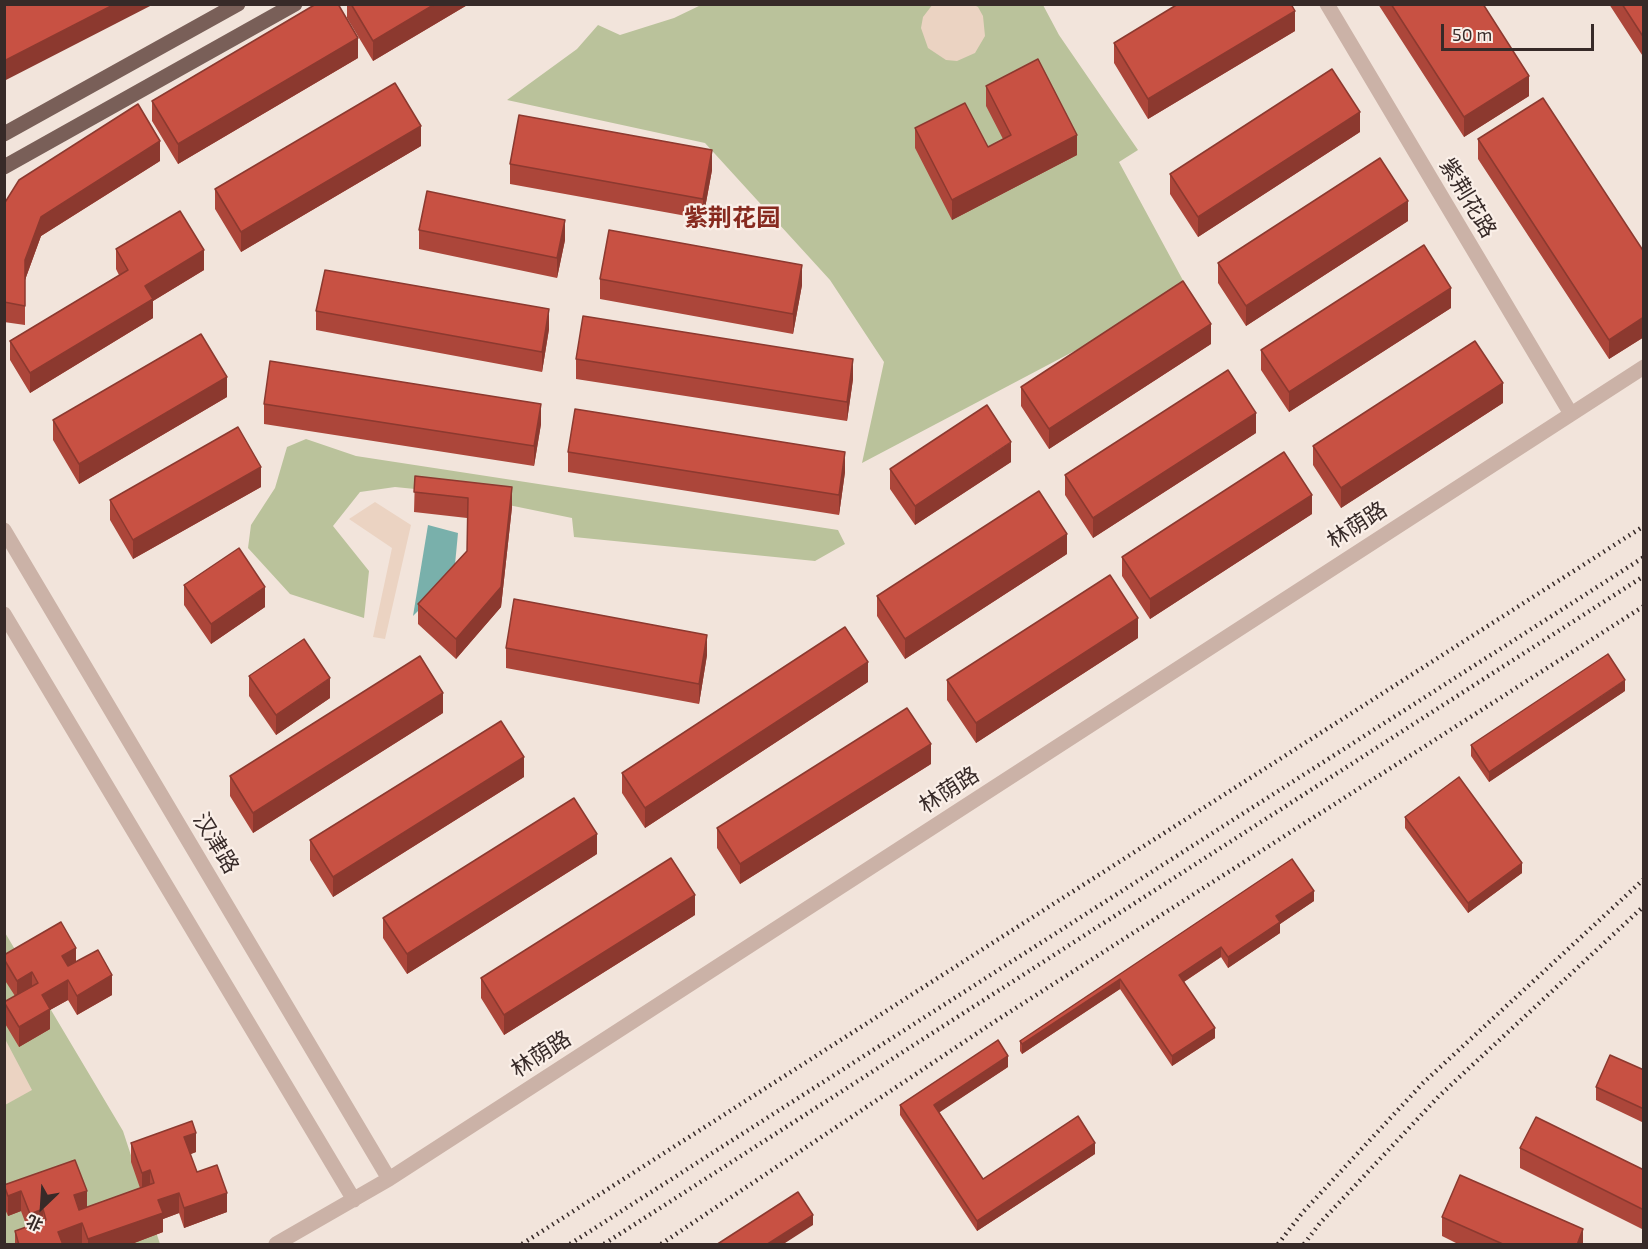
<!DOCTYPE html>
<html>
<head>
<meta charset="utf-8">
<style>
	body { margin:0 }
	#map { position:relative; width:1648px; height:1249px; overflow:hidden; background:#f2e4db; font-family:"Exo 2","Noto Sans SC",sans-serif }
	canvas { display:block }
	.frame { position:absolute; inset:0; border:6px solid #372a28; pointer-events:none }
	.north { position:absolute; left:12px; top:1177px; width:60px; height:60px; -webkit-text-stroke:4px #faefe8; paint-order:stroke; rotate:205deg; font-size:16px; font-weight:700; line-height:24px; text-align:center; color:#372a28 }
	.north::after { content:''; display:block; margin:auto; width:21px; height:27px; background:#372a28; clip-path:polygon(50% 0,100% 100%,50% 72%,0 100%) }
	.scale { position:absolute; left:1441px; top:24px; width:153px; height:27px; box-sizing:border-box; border:3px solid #372a28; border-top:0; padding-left:8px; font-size:18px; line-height:21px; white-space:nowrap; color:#372a28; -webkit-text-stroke:4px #faefe8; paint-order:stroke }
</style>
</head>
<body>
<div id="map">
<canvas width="1648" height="1249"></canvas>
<div class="frame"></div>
<div class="north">北</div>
<div class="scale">50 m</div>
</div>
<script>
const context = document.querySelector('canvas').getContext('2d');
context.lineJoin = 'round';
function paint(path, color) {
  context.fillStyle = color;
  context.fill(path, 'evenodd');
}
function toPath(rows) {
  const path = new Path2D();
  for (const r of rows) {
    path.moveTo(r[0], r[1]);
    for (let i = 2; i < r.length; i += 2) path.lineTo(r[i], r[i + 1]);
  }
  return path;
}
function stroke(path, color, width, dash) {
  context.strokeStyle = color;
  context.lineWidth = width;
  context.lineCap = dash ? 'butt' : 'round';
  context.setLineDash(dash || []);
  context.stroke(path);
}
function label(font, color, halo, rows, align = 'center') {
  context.font = font + ' "Exo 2","Noto Sans SC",sans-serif';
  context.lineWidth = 4.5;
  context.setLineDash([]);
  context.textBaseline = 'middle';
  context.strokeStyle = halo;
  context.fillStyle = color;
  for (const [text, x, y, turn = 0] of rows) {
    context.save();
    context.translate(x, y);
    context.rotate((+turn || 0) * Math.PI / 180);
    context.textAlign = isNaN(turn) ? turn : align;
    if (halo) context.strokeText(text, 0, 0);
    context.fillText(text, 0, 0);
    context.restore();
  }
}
const green = toPath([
	[701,5,1043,5,1059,35,1138,150,1119,162,1186,286,1137,318,862,463,884,362,830,280,705,143,507,100,577,49,598,25,620,35,674,18],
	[306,439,356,456,838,530,845,544,815,561,574,537,572,518,445,492,395,487,360,492,333,526,369,571,364,618,290,594,248,548,251,525,275,488,287,447],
	[4,931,123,1131,160,1244,5,1244]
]);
const plaza = toPath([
	[933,4,974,5,978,7,983,16,985,36,975,53,957,61,946,60,928,48,921,28,923,17],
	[375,502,411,525,385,639,373,637,392,548,349,519],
	[5,1039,32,1090,5,1105,4,1105]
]);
const water = toPath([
	[428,525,458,533,454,575,413,616]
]);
const minor = toPath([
	[1327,4,1571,414],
	[4,530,389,1179],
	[4,614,354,1200],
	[276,1244,389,1179,1644,367]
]);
const major = toPath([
	[4,134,238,4],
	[4,167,295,4]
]);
const rail = toPath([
	[522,1244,1644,526],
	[570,1244,1644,557],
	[604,1244,1644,576],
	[661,1244,994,1022,1644,606],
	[1278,1244,1303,1212,1423,1083,1644,879],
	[1304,1244,1320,1223,1439,1096,1644,906]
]);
const wall = toPath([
	[347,4,469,4,373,61,347,18],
	[1378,4,1483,4,1529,96,1464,137],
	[1609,4,1644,4,1644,58],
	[1295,31,1148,119,1114,63,1114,43],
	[358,58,178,164,152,121,152,101],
	[986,86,1077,155,952,220,915,148,915,128,988,147,1003,139,986,106],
	[1360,132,1198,237,1170,194,1170,174],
	[1478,139,1644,252,1644,337,1609,359,1478,159],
	[421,146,241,252,215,209,215,189],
	[160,161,41,236,25,280,25,325,4,322,4,204],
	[510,164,712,170,703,219,510,184],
	[1408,221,1246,326,1218,283,1218,263],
	[419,230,565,240,557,278,419,249],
	[116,249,204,270,153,301,153,318,30,393,10,360,10,341,119,275,116,269],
	[600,279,802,285,793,334,600,299],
	[1451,308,1289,412,1261,370,1261,350],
	[316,311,549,329,542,372,316,330],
	[1211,344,1049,449,1021,406,1021,387],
	[576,359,853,379,847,421,576,379],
	[227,397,79,484,53,440,53,420],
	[1503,403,1341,508,1313,465,1313,446],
	[264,404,541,424,534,466,264,424],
	[1256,433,1093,538,1065,495,1065,475],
	[568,452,845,472,839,515,568,472],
	[1011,462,915,525,890,489,890,469],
	[415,476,512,507,501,607,456,659,418,624,418,604,467,551,467,518,414,512],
	[261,487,133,559,110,520,110,500],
	[1312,514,1150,619,1122,576,1122,557],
	[1067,554,905,659,877,616,877,596],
	[184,585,265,607,211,644,184,605],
	[1138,638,976,743,947,700,947,680],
	[506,648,707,655,699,704,506,668],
	[249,676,330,698,276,735,249,696],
	[868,682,645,828,622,793,622,773],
	[1625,691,1489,782,1471,756,1471,745],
	[443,713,253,833,230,796,230,776],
	[931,764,740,884,717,848,717,828],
	[524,777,333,897,310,860,310,840],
	[1405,817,1522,873,1468,913,1405,828],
	[597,854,407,974,383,938,383,918],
	[1292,859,1314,901,1280,924,1280,933,1228,968,1221,957,1184,982,1215,1038,1172,1066,1120,989,1022,1054,1020,1051,1020,1041],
	[695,915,504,1035,481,998,481,978],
	[4,955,76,962,112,995,77,1015,68,1000,50,1010,50,1029,19,1047,4,1022,4,1002,15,996,4,979],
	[1008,1067,939,1112,983,1179,1095,1154,977,1231,900,1115,900,1105],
	[1644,1070,1644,1123,1596,1100,1596,1087],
	[131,1143,196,1152,190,1154,197,1172,227,1212,184,1228,179,1213,163,1219,163,1232,129,1245,82,1245,82,1243,78,1245,15,1245,15,1231,27,1227,21,1211,8,1216,4,1207,4,1185,87,1207,140,1188,131,1162],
	[1520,1148,1644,1170,1644,1230,1520,1168],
	[1442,1217,1583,1245,1460,1245,1442,1236]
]);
const shadedWall = toPath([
	[115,4,154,4,4,81,4,61],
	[435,4,469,4,373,61,373,41],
	[1295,11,1295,31,1148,119,1148,99],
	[358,38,358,58,178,164,178,144],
	[1529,76,1529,96,1464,137,1464,117],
	[1360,112,1360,132,1198,237,1198,217],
	[421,126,421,146,241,252,241,232],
	[1077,135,1077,155,952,220,952,200],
	[160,141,160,161,41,236,25,280,25,325,25,260,41,217],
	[712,150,712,170,703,219,703,199],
	[1408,201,1408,221,1246,326,1246,306],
	[565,220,565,240,557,278,557,258],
	[204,250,204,270,153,301,153,318,30,393,30,373,145,286],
	[802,265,802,285,793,334,793,314],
	[1451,288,1451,308,1289,412,1289,392],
	[549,309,549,329,542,372,542,352],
	[1644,317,1644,337,1609,359,1609,340],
	[1211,324,1211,344,1049,449,1049,429],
	[853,359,853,379,847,421,847,402],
	[227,377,227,397,79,484,79,464],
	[1503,383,1503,403,1341,508,1341,488],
	[541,404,541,424,534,466,534,446],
	[1256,413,1256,433,1093,538,1093,518],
	[1011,442,1011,462,915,525,915,506],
	[845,452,845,472,839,515,839,495],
	[261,467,261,487,133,559,133,540],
	[512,487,512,507,501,607,456,659,456,639],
	[1312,495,1312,514,1150,619,1150,599],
	[1067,534,1067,554,905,659,905,639],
	[265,587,265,607,211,644,211,624],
	[1138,618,1138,638,976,743,976,723],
	[707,635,707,655,699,704,699,684],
	[868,662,868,682,645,828,645,808],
	[330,678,330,698,276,735,276,715],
	[1625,680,1625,691,1489,782,1489,772],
	[443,693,443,713,253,833,253,813],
	[931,744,931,764,740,884,740,864],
	[524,757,524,777,333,897,333,877],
	[597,834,597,854,407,974,407,954],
	[1522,863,1522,873,1468,913,1468,903],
	[1314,891,1314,901,1280,924,1280,933,1228,968,1228,957,1276,916],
	[695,895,695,915,504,1035,504,1015],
	[1221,947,1221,957,1179,985,1179,975],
	[76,948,76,968,62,975,62,956],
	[32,972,32,992,17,1001,17,981],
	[112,975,112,995,77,1015,77,996],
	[1120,979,1120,989,1022,1054,1022,1044],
	[68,980,68,1000,50,1010,50,1029,19,1047,19,1027,42,995],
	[1215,1028,1215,1038,1172,1066,1172,1056],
	[1008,1056,1008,1067,934,1116,934,1105],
	[196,1133,196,1152,184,1157,184,1137],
	[1095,1143,1095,1154,977,1231,977,1221],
	[150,1170,150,1190,142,1193,142,1173],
	[21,1191,21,1211,8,1216,8,1196],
	[87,1191,87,1210,74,1215,74,1195],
	[179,1193,179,1213,163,1219,163,1232,129,1245,88,1245,88,1239,158,1200],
	[227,1193,227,1212,184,1228,184,1208],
	[43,1209,43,1229,30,1234,30,1214],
	[813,1215,813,1225,782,1245,766,1245],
	[82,1223,82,1243,78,1245,58,1245,58,1232],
	[1583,1229,1583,1245,1577,1245]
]);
const building = toPath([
	[4,4,115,4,4,61,4,4],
	[316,4,338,4,358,38,178,144,152,101,316,4],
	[351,4,435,4,373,41,351,4],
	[1178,4,1291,4,1295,11,1148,99,1114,43,1178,4],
	[1391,4,1483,4,1529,76,1464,117,1391,4],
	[1622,4,1644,4,1644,38,1622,4],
	[1038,59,1077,135,952,200,915,128,965,103,988,147,1011,135,986,86,1038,59],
	[1332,69,1360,112,1198,217,1170,174,1332,69],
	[395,83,421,126,241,232,215,189,395,83],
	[1543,98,1644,252,1644,317,1609,340,1478,139,1543,98],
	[138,104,160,141,41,217,25,260,25,306,4,302,4,204,19,180,138,104],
	[519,115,712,150,703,199,510,164,519,115],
	[1380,158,1408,201,1246,306,1218,263,1380,158],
	[427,191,565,220,557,258,419,230,427,191],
	[180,211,204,250,145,286,153,299,30,373,10,341,128,270,116,249,180,211],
	[609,230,802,265,793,314,600,279,609,230],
	[1424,245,1451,288,1289,392,1261,350,1424,245],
	[325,270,549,309,542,352,316,311,325,270],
	[1183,281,1211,324,1049,429,1021,387,1183,281],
	[583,316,853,359,847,402,576,359,583,316],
	[201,334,227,377,79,464,53,420,201,334],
	[1475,341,1503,383,1341,488,1313,446,1475,341],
	[270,361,541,404,534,446,264,404,270,361],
	[1228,370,1256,413,1093,518,1065,475,1228,370],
	[987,405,1011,442,915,506,890,469,987,405],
	[575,409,845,452,839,495,568,452,575,409],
	[238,427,261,467,133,540,110,500,238,427],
	[1284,452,1312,495,1150,599,1122,557,1284,452],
	[415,476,512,487,501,587,456,639,418,604,467,551,468,498,414,492,415,476],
	[1039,491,1067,534,905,639,877,596,1039,491],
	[239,548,265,587,211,624,184,585,239,548],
	[1110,575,1138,618,976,723,947,680,1110,575],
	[514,599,707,635,699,684,506,648,514,599],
	[845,627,868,662,645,808,622,773,845,627],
	[304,639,330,678,276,715,249,676,304,639],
	[1608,654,1625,680,1489,772,1471,745,1608,654],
	[420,656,443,693,253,813,230,776,420,656],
	[907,708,931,744,740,864,717,828,907,708],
	[501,721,524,757,333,877,310,840,501,721],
	[1459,777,1522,863,1468,903,1405,817,1459,777],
	[574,798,597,834,407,954,383,918,574,798],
	[671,858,695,895,504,1015,481,978,671,858],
	[1292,859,1314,891,1276,916,1280,922,1228,957,1221,947,1179,975,1215,1028,1172,1056,1120,979,1022,1044,1020,1041,1292,859],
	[61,922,76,948,62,956,68,966,98,950,112,975,77,996,68,980,42,995,50,1009,19,1027,4,1002,38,983,32,972,17,981,4,959,4,955,61,922],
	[998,1040,1008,1056,934,1105,983,1179,1078,1116,1095,1143,977,1221,900,1105,998,1040],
	[1610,1055,1644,1070,1644,1109,1596,1087,1610,1055],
	[1536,1117,1644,1170,1644,1210,1520,1148,1536,1117],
	[192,1121,196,1133,184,1137,197,1172,217,1165,227,1193,184,1208,179,1193,158,1200,163,1213,88,1239,82,1223,58,1232,63,1245,19,1245,15,1231,46,1220,43,1209,30,1214,21,1191,8,1196,4,1185,75,1160,87,1191,74,1195,79,1210,154,1183,150,1170,142,1173,131,1143,192,1121],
	[1460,1175,1583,1229,1577,1245,1505,1245,1442,1217,1460,1175],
	[798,1192,813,1215,766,1245,716,1245,798,1192]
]);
const streetNames = [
	["紫荆花路",1468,198,59],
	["林荫路",1357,525,-33],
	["林荫路",949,790,-33],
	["汉津路",216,843,59],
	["林荫路",541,1054,-33]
];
const neighbourhoodNames = [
	["紫荆花园",732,218]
];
paint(green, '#bac29b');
paint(plaza, '#ebd3c2');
paint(water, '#79b0ab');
stroke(minor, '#cbb2a7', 15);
stroke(major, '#795f58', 15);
stroke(rail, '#372a28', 4.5, [1.5, 4.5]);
paint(wall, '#ac463a');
paint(shadedWall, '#8c392f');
paint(building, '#c85143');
stroke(building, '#8c392f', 1.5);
label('22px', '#372a28', '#faefe8', streetNames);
label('bold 24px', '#872a1f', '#faefe8', neighbourhoodNames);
</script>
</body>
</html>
